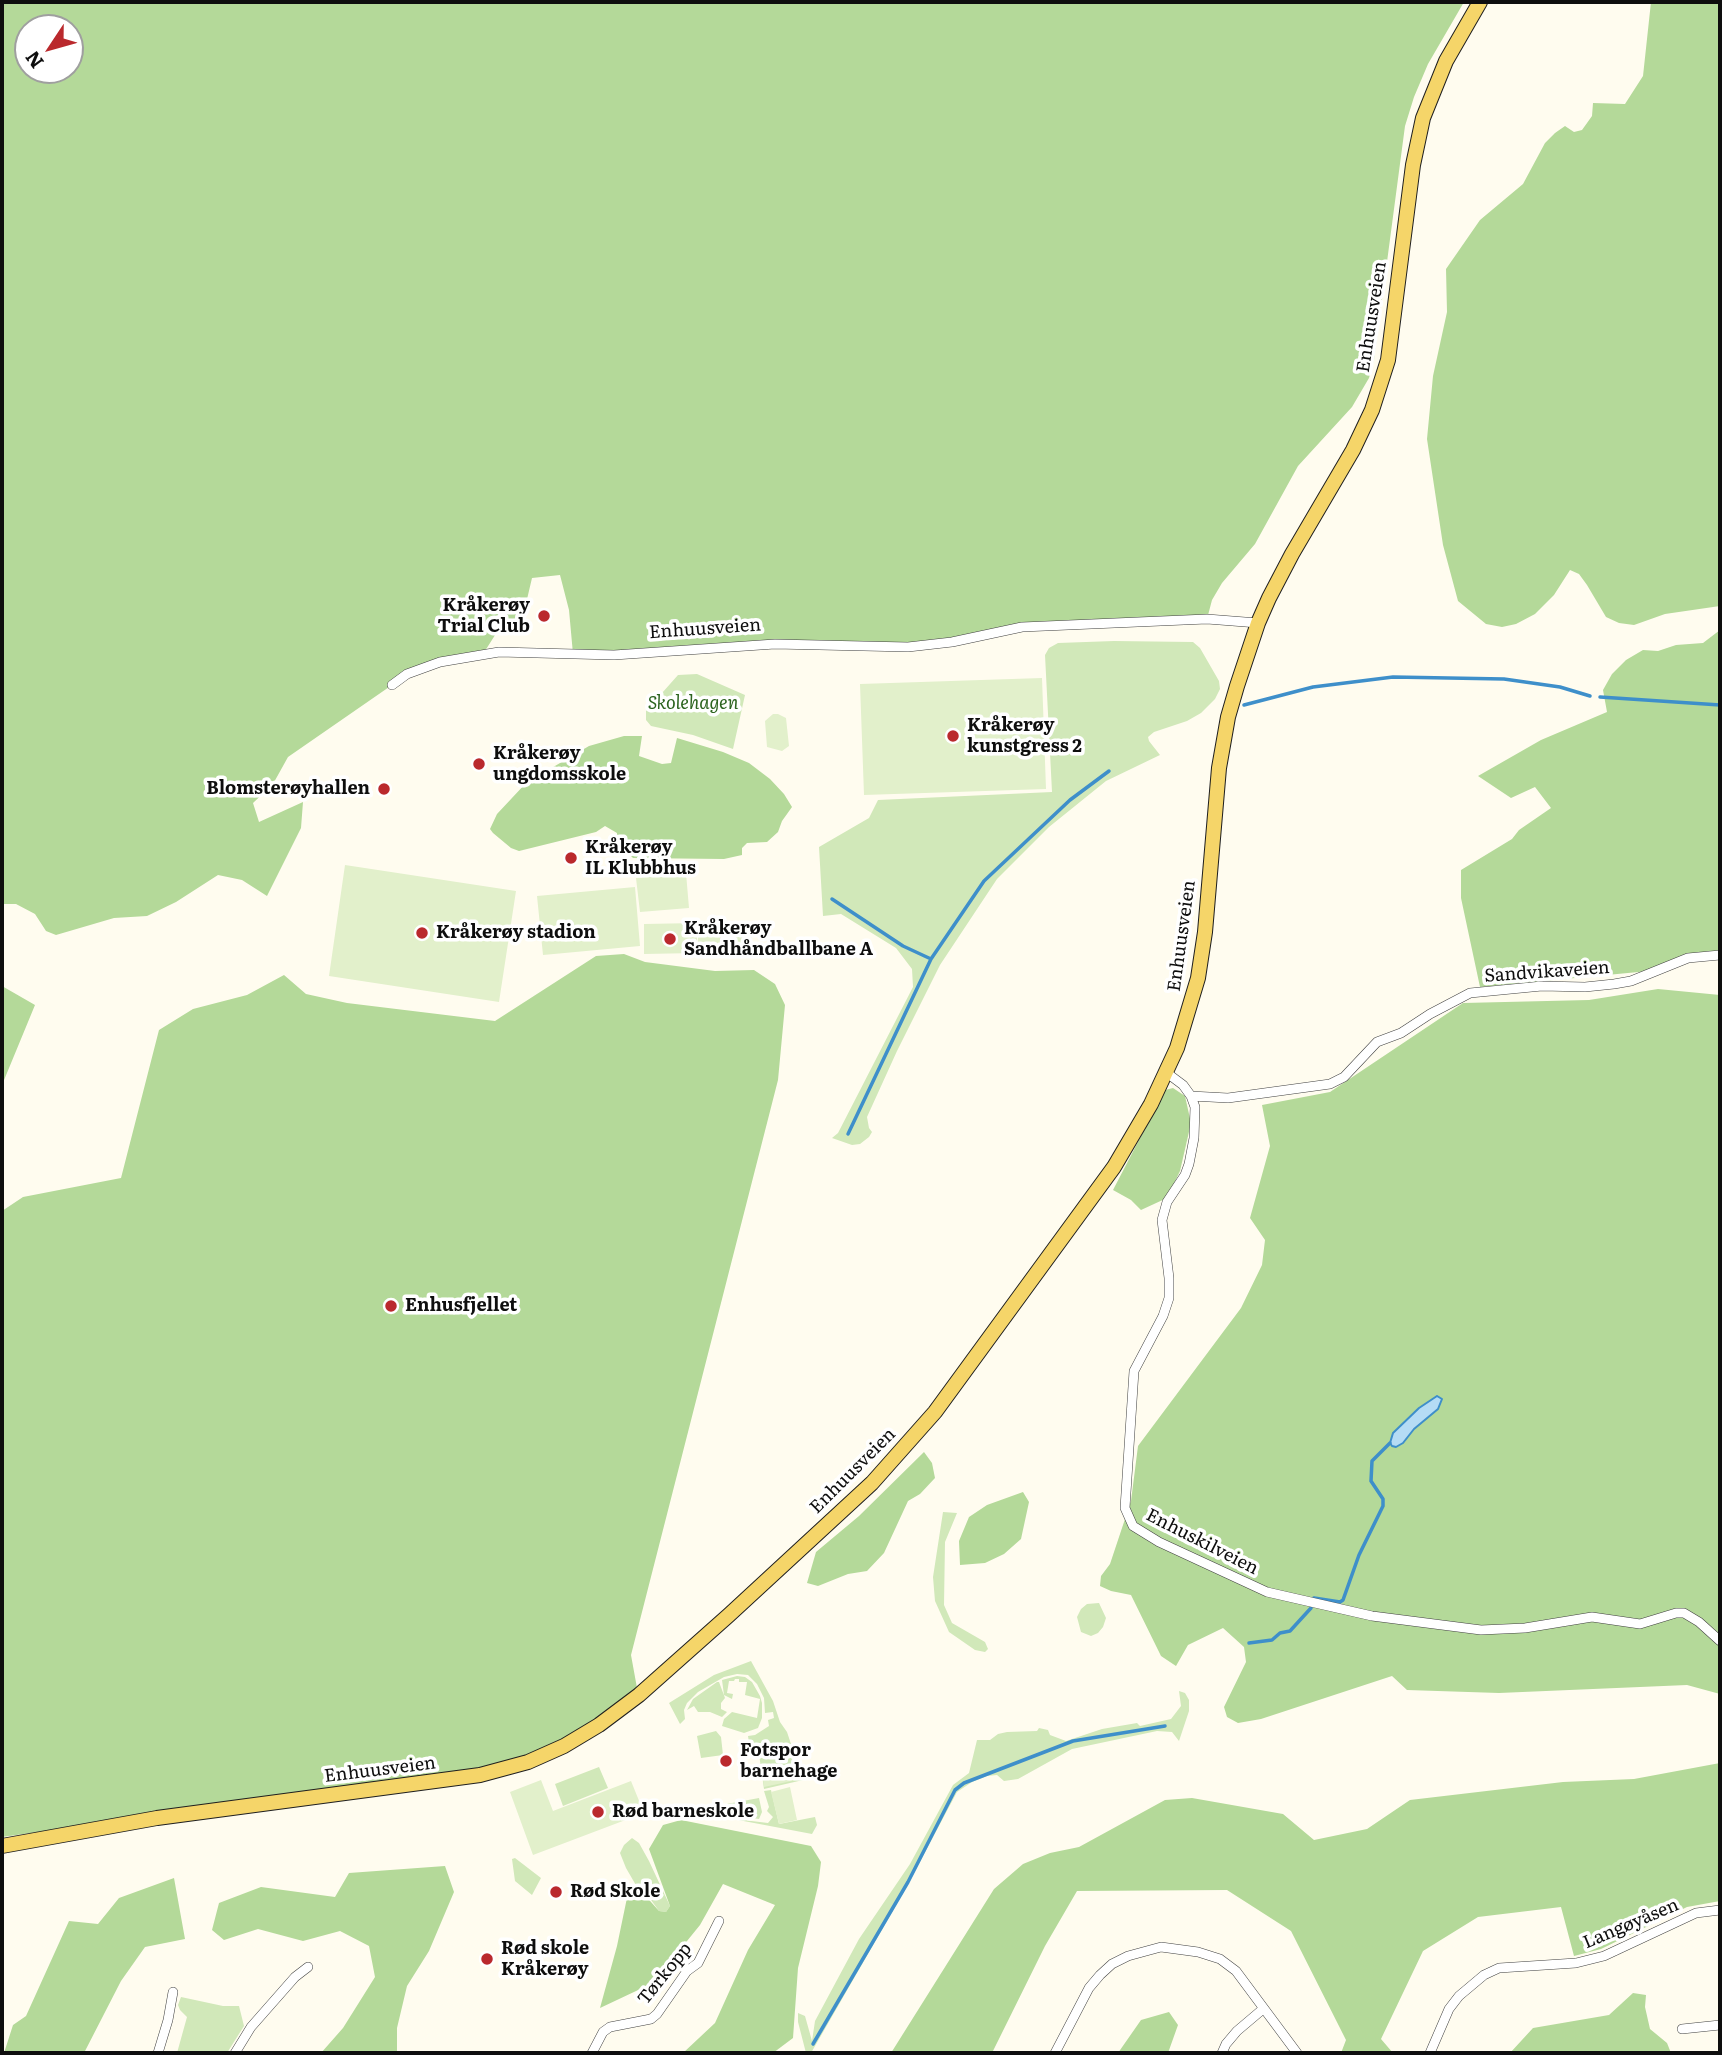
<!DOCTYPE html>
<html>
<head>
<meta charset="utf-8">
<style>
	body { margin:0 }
	#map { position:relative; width:1722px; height:2055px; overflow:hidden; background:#fffcef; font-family:Literata,serif }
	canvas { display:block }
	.frame { position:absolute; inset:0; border:4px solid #0e0e0e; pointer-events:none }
	.north { position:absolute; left:14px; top:14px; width:70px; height:70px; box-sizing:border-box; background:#fff; border:2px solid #9f9f9f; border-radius:50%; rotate:234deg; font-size:19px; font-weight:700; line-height:28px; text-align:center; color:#0e0e0e }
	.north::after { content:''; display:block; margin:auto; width:24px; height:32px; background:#ba292d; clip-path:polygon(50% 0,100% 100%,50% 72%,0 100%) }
</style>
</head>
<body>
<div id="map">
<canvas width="1722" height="2055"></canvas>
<div class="frame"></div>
<div class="north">N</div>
</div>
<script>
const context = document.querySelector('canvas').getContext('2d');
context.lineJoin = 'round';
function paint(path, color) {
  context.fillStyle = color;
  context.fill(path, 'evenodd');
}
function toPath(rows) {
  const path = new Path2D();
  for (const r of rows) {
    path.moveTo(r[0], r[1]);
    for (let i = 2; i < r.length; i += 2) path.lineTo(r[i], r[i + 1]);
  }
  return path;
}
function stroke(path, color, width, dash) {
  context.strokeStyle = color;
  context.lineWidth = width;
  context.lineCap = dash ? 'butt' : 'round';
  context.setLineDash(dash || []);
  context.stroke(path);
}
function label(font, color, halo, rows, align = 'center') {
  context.font = font + ' Literata,serif';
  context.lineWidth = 7;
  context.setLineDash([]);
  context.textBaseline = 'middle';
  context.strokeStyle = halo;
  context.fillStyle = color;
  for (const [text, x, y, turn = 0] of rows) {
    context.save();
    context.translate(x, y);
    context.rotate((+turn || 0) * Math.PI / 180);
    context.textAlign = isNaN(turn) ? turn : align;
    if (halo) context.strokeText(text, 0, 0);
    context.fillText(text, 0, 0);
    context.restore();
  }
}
const green = toPath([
	[1114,641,1193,642,1200,648,1219,681,1220,689,1215,699,1201,713,1187,721,1154,732,1148,737,1149,741,1160,755,1106,781,1049,827,997,879,940,965,897,1051,867,1117,869,1128,872,1132,869,1137,860,1144,852,1145,832,1138,838,1133,913,987,912,969,896,948,841,914,823,916,819,847,869,818,878,800,1052,792,1045,655,1049,648,1058,643],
	[697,674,745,695,733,749,693,735,651,726,646,720,646,711,678,675],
	[943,1512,957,1513,945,1542,944,1605,952,1623,985,1642,988,1649,985,1652,975,1650,949,1632,935,1601,933,1577],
	[1099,1603,1106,1618,1103,1627,1098,1633,1091,1636,1081,1632,1077,1617,1081,1609,1087,1604],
	[751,1661,773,1701,780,1722,787,1732,803,1780,764,1789,759,1754,761,1754,760,1748,750,1749,748,1736,755,1735,769,1726,768,1720,774,1718,773,1712,765,1713,764,1698,757,1684,748,1675,737,1674,724,1677,698,1692,687,1703,684,1710,685,1719,680,1724,669,1703,714,1675],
	[737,1676,745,1677,752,1682,760,1696,762,1703,762,1718,758,1728,744,1733,722,1726,724,1719,732,1712,757,1718,760,1699,745,1695,747,1682,739,1682,739,1679,735,1679,734,1681,729,1681,727,1693,733,1694,732,1699,724,1695,722,1680],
	[717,1682,719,1682,725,1698,721,1703,721,1709,727,1712,722,1717,710,1712,698,1712,694,1706,687,1710,693,1699],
	[1179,1691,1185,1693,1189,1700,1189,1711,1179,1741,1172,1732,1157,1731,1072,1749,1018,1779,1004,1781,997,1775,987,1776,972,1782,957,1792,907,1886,811,2053,806,2053,798,2022,798,2013,805,2016,812,2041,815,2021,859,1939,910,1864,953,1785,969,1773,977,1740,990,1740,998,1734,1007,1732,1037,1731,1039,1728,1048,1730,1050,1735,1066,1741,1102,1729,1137,1723,1140,1726,1171,1719,1181,1706],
	[716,1731,721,1737,723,1755,701,1758,697,1736],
	[599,1767,608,1788,563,1806,555,1784],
	[771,1790,779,1824,815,1817,817,1825,812,1834,691,1811,691,1808,702,1807,709,1813,735,1819,768,1823,773,1817,767,1811,769,1807,764,1791],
	[759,1798,762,1812,759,1819,722,1813,716,1806],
	[632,1838,639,1843,649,1861,670,1906,666,1912,659,1911,651,1900,637,1887,626,1868,620,1853,624,1845],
	[515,1858,541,1878,532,1895,515,1881,512,1859],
	[181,1997,223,2006,239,2006,244,2026,227,2053,177,2053,187,2017,180,2010,178,2005]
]);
const forest = toPath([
	[2,2,1464,2,1428,64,1414,97,1405,126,1374,360,1369,378,1352,407,1298,466,1255,544,1222,583,1212,600,1207,619,1022,627,952,642,809,644,573,654,569,610,560,575,532,578,524,612,497,632,483,654,440,662,392,685,288,757,273,784,253,803,259,822,303,802,301,828,267,896,242,880,218,875,176,902,147,916,114,918,56,935,46,931,35,914,16,904,2,904],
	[28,28,70,28,70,70,28,70],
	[1651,2,1720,2,1720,606,1665,614,1634,625,1619,623,1606,617,1587,585,1579,574,1570,570,1554,595,1535,614,1516,624,1502,627,1486,624,1458,601,1443,545,1427,439,1433,376,1447,312,1446,269,1480,220,1523,184,1545,143,1555,133,1565,126,1574,132,1582,130,1592,116,1593,103,1625,104,1643,76],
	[1720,630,1720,953,1649,971,1480,987,1461,898,1461,870,1512,839,1519,830,1551,808,1535,787,1511,798,1478,776,1541,740,1607,712,1603,690,1612,674,1626,660,1643,650,1658,651,1676,645,1703,643],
	[624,736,642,736,639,756,662,764,671,763,677,738,723,752,749,763,770,779,784,794,792,807,782,821,778,832,767,842,747,843,742,848,742,855,724,859,633,858,625,850,616,851,617,833,605,826,596,832,519,851,511,848,493,833,490,829,497,814,526,783,589,746],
	[624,954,645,962,715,971,754,970,775,984,785,1005,778,1080,631,1655,637,1688,597,1723,503,1767,2,1837,2,1211,23,1197,121,1178,159,1030,193,1009,247,995,284,975,306,994,347,1003,495,1021,596,956],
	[2,986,35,1005,2,1085],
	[1658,989,1720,995,1720,1694,1687,1685,1499,1693,1407,1690,1392,1676,1261,1719,1238,1723,1227,1717,1224,1707,1246,1662,1244,1647,1223,1628,1188,1645,1176,1666,1161,1656,1131,1595,1111,1591,1100,1586,1101,1576,1110,1564,1131,1501,1138,1446,1241,1308,1262,1265,1265,1240,1250,1218,1270,1146,1262,1105,1330,1092,1463,1003,1589,1000],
	[1173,1088,1185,1096,1191,1123,1180,1171,1167,1198,1141,1210,1131,1200,1113,1190,1165,1090],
	[924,1452,932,1463,935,1478,920,1494,908,1501,884,1553,867,1571,848,1574,818,1586,807,1583,816,1552,859,1516],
	[1023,1492,1029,1502,1021,1539,1004,1554,985,1563,960,1565,959,1541,969,1517,987,1505],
	[1720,1763,1720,1901,1687,1907,1601,1949,1574,1956,1561,1907,1478,1917,1423,1951,1381,2039,1393,2053,1341,2053,1346,2040,1291,1931,1227,1890,1077,1891,1045,1946,992,2053,891,2053,994,1889,1023,1864,1050,1853,1079,1847,1165,1800,1192,1798,1283,1814,1314,1840,1367,1829,1410,1800,1563,1782,1634,1779],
	[681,1820,811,1846,821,1862,818,1886,798,1968,793,2038,773,2053,683,2053,715,2023,748,1950,775,1905,723,1884,700,1925,653,1983,600,2008,617,1946,628,1893,634,1891,643,1893,659,1911,666,1912,670,1906,649,1849,663,1825],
	[445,1866,454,1892,429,1951,407,1986,397,2028,397,2053,321,2053,343,2028,375,1977,369,1946,340,1931,303,1941,258,1929,224,1940,212,1930,219,1903,261,1887,335,1897,349,1873],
	[174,1878,185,1939,145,1947,121,1981,84,2053,4,2053,13,2025,26,2016,69,1921,98,1924,119,1898],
	[1633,1993,1646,1995,1645,2007,1650,2029,1667,2043,1671,2053,1510,2053,1533,2028,1609,2015],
	[1169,2012,1178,2025,1168,2053,1118,2053,1141,2020]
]);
const pitch = toPath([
	[1042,678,1046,789,864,795,860,684],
	[773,714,778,714,786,718,789,746,782,751,767,747,765,721],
	[345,865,516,891,499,1002,329,976],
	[686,873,689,908,640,912,636,878],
	[635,887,640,946,543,955,537,896],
	[697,923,697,953,644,954,644,924],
	[698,923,751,923,752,952,698,953],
	[796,1763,801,1779,764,1787,762,1772],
	[541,1780,553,1811,631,1781,644,1813,533,1855,510,1792],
	[790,1787,797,1820,779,1824,771,1792]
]);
const water = toPath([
	[1437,1396,1442,1399,1438,1409,1414,1429,1403,1443,1396,1447,1392,1446,1390,1443,1393,1433,1419,1408,1437,1396]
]);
const stream = toPath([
	[1600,697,1720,705],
	[1244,705,1313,687,1393,677,1504,679,1560,687,1590,696],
	[832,899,903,946,931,959],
	[848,1134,931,959,984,881,1070,800,1109,771],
	[1314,1598,1340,1602,1343,1600,1359,1555,1383,1506,1383,1499,1371,1481,1372,1461,1390,1443],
	[1249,1643,1272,1640,1280,1633,1290,1631,1311,1608],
	[813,2044,908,1882,955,1790,964,1783,1073,1741,1165,1726]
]);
const street = toPath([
	[392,685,407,674,440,662,499,652,614,655,775,644,908,647,952,642,1022,627,1207,619,1258,623],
	[1167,1073,1183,1085,1191,1096,1195,1107,1194,1138,1189,1164,1185,1175,1167,1202,1162,1220,1169,1278,1169,1298,1163,1316,1134,1371,1125,1508,1133,1526,1159,1542,1267,1592,1372,1616,1481,1630,1525,1628,1592,1617,1640,1624,1676,1613,1684,1613,1699,1622,1720,1641],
	[1191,1096,1228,1098,1330,1084,1344,1077,1377,1042,1401,1033,1430,1014,1470,993,1542,986,1585,987,1614,984,1631,981,1688,958,1720,955],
	[1682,2029,1720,2025],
	[158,2053,168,2020,173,1992],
	[235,2053,251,2027,295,1977,308,1967],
	[592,2053,603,2032,610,2027,651,2019,657,2014,687,1971,698,1963,719,1921],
	[1055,2053,1089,1988,1100,1975,1112,1964,1128,1956,1161,1947,1198,1952,1220,1959,1236,1971,1297,2053],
	[1222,2053,1226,2044,1237,2031,1263,2009],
	[1430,2053,1449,2009,1459,1996,1484,1975,1499,1968,1576,1963,1604,1956,1696,1913,1720,1910]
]);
const primary = toPath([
	[2,1846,157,1818,480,1775,528,1762,564,1746,599,1725,639,1695,729,1615,872,1483,935,1412,1114,1167,1151,1104,1177,1048,1198,978,1205,932,1219,768,1228,717,1237,686,1258,623,1269,598,1292,554,1353,450,1372,410,1388,360,1413,165,1423,118,1446,61,1480,2]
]);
const markers = [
	[544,616,7,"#ba292d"],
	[953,736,7,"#ba292d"],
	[479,764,7,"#ba292d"],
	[384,789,7,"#ba292d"],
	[571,858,7,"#ba292d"],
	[422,933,7,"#ba292d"],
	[670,939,7,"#ba292d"],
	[391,1306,7,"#ba292d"],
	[726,1761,7,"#ba292d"],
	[598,1812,7,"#ba292d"],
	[556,1892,7,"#ba292d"],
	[487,1959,7,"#ba292d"]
];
const streetNames = [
	["Enhuusveien",1372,317,-81],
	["Enhuusveien",705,629,-4],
	["Enhuusveien",1182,936,-82],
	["Sandvikaveien",1547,972,-4],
	["Enhuusveien",853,1471,-45],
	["Enhuskilveien",1202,1542,27],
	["Enhuusveien",380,1770,-7],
	["Langøyåsen",1631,1924,-23],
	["Tørkopp",665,1974,-51]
];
const poiNames = [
	["Kråkerøy",530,606,"right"],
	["Trial Club",530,627,"right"],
	["Kråkerøy",967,726],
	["kunstgress 2",967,747],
	["Kråkerøy",493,754],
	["ungdomsskole",493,775],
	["Blomsterøyhallen",370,789,"right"],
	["Kråkerøy",585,848],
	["IL Klubbhus",585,869],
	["Kråkerøy",684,929],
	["Sandhåndballbane A",684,950],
	["Kråkerøy stadion",436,933],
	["Enhusfjellet",405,1306],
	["Fotspor",740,1751],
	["barnehage",740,1772],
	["Rød barneskole",612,1812],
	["Rød Skole",570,1892],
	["Rød skole",501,1949],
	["Kråkerøy",501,1970]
];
const parkNames = [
	["Skolehagen",693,704]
];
paint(green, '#d1e8b9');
paint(forest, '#b4d999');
paint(pitch, '#e2f0cb');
paint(water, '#b5dcf5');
stroke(water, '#3e8fca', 2);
stroke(stream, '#3e8fca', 3.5);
stroke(street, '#414141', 10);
stroke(primary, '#1f1f1f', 16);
stroke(street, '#fff', 9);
stroke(primary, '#f5d569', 14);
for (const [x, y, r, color] of markers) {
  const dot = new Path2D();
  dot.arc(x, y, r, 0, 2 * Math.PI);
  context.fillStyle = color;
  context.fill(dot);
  stroke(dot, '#fff', 2.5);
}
label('18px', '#0e0e0e', '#fff', streetNames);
label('bold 18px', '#0e0e0e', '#fff', poiNames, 'left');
label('italic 18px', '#2c641f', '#fff', parkNames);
</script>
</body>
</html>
